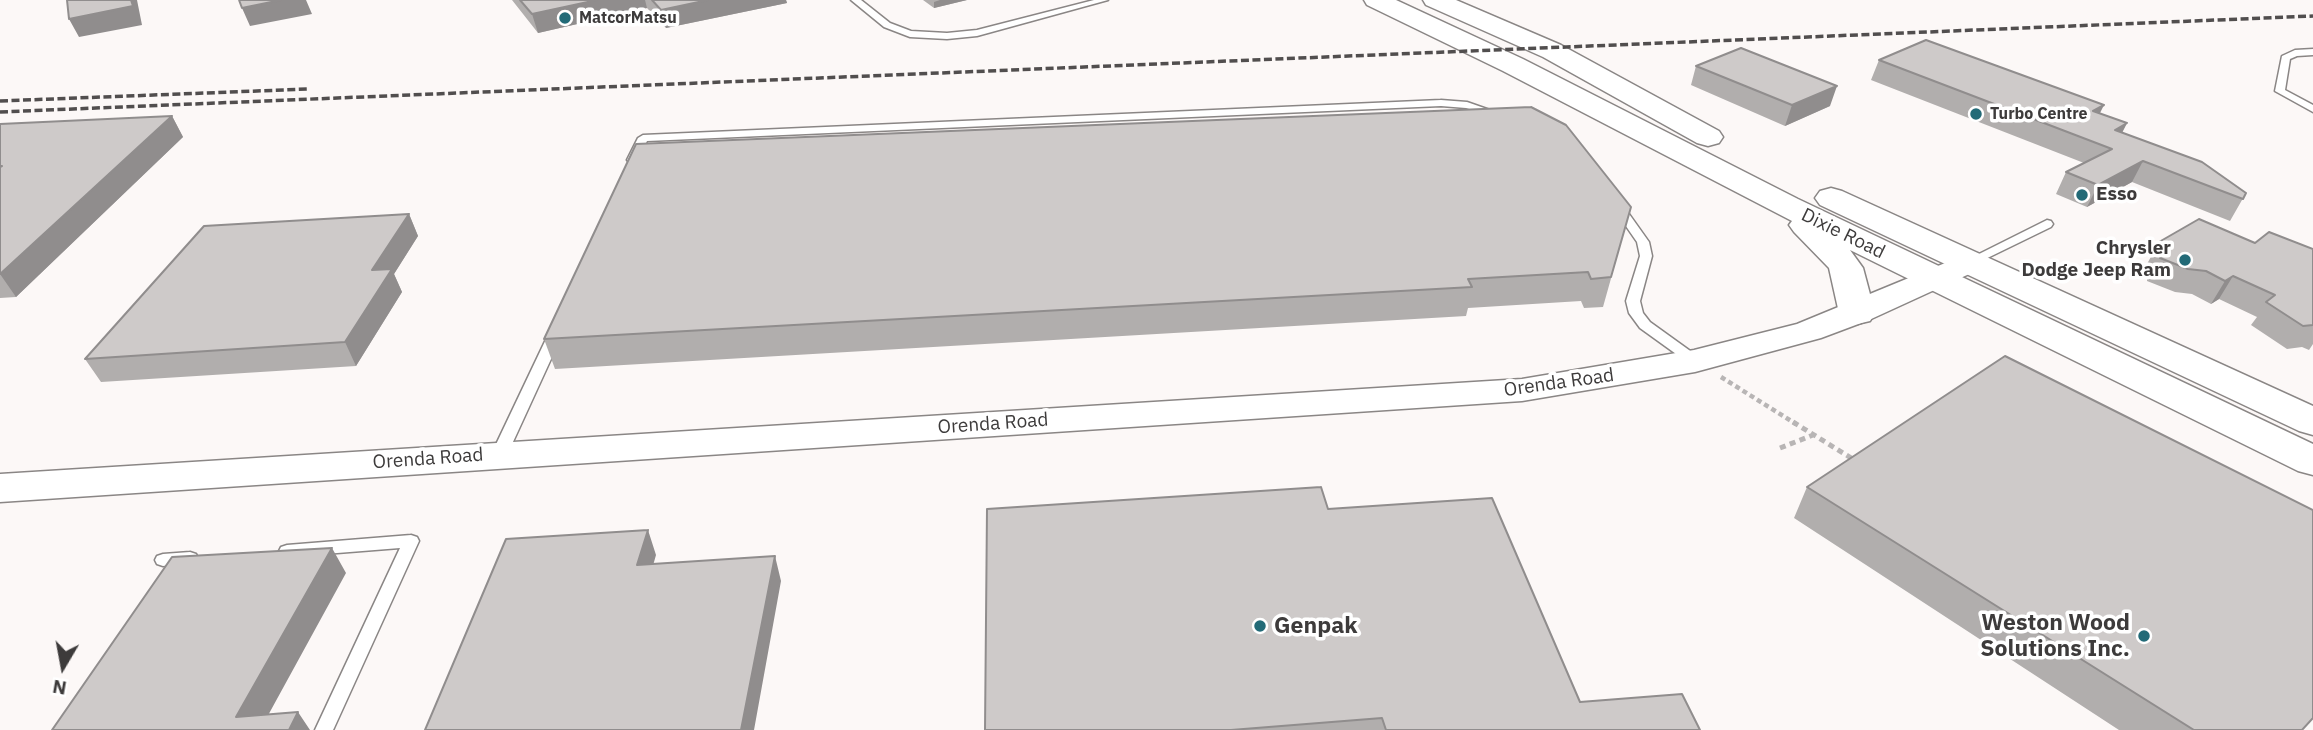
<!DOCTYPE html>
<html>
<head>
<meta charset="utf-8">
<style>
	body { margin:0 }
	#map { position:relative; width:2313px; height:730px; overflow:hidden; background:#fcf8f7; font-family:"IBM Plex Sans",sans-serif }
	canvas { display:block }
	.north { position:absolute; left:28px; top:632px; width:70px; height:70px; -webkit-text-stroke:5px #fff; paint-order:stroke; rotate:190deg; font-size:19px; font-weight:700; line-height:28px; text-align:center; color:#3d3b3b }
	.north::after { content:''; display:block; margin:auto; width:24px; height:32px; background:#3d3b3b; clip-path:polygon(50% 0,100% 100%,50% 72%,0 100%) }
</style>
</head>
<body>
<div id="map">
<canvas width="2313" height="730"></canvas>
<div class="north">N</div>
</div>
<script>
const context = document.querySelector('canvas').getContext('2d');
context.lineJoin = 'round';
function toPath(rows) {
  const path = new Path2D();
  for (const r of rows) {
    path.moveTo(r[0], r[1]);
    for (let i = 2; i < r.length; i += 2) path.lineTo(r[i], r[i + 1]);
  }
  return path;
}
function stroke(path, color, width, dash) {
  context.strokeStyle = color;
  context.lineWidth = width;
  context.lineCap = dash ? 'butt' : 'round';
  context.setLineDash(dash || []);
  context.stroke(path);
}
function paint(path, color) {
  context.fillStyle = color;
  context.fill(path, 'evenodd');
}
function label(font, color, halo, rows, align = 'center') {
  context.font = font + ' "IBM Plex Sans",sans-serif';
  context.lineWidth = 7;
  context.setLineDash([]);
  context.textBaseline = 'middle';
  context.strokeStyle = halo;
  context.fillStyle = color;
  for (const [text, x, y, turn = 0] of rows) {
    context.save();
    context.translate(x, y);
    context.rotate((+turn || 0) * Math.PI / 180);
    context.textAlign = isNaN(turn) ? turn : align;
    if (halo) context.strokeText(text, 0, 0);
    context.fillText(text, 0, 0);
    context.restore();
  }
}
const pathFar1 = toPath([
	[1721,377,1796,424]
]);
const path = toPath([
	[1793,422,1856,461],
	[1780,448,1813,435]
]);
const service = toPath([
	[851,0,861,0,890,23,911,31,947,33,977,30,1094,0,1108,0,977,36,947,39,910,37,884,27,851,0],
	[2313,49,2313,55,2297,56,2290,59,2285,90,2313,105,2313,112,2275,91,2282,56,2295,50,2313,49],
	[1441,100,1467,102,1507,116,1502,119,1466,108,1441,106,647,141,637,162,629,162,627,160,638,138,643,135,1441,100],
	[1618,202,1622,204,1649,242,1652,256,1640,301,1643,313,1650,322,1700,358,1702,361,1700,364,1690,364,1640,328,1629,313,1626,301,1640,256,1637,242,1612,206,1618,202],
	[2047,220,2051,221,2053,224,2051,227,1971,266,1967,267,1961,263,2047,220],
	[555,331,562,335,507,455,504,459,499,460,494,459,491,455,548,335,555,331],
	[411,535,417,537,419,541,334,728,333,730,315,730,400,548,287,557,281,555,279,551,281,547,287,545,411,535],
	[190,552,196,554,198,558,196,562,163,566,157,564,155,560,157,556,163,554,190,552]
]);
const tertiary = toPath([
	[1967,254,1978,256,1983,263,1978,270,1869,320,1821,338,1695,372,1522,401,0,502,0,474,1522,379,1694,350,1797,324,1967,254]
]);
const secondary = toPath([
	[1364,0,1396,0,1523,59,1798,199,2313,444,2313,475,2298,471,1850,250,1863,268,1875,313,1870,321,1857,324,1844,321,1839,313,1829,268,1794,232,1789,225,1792,221,1503,71,1367,5,1364,0],
	[1423,0,1456,0,1561,45,1719,131,1723,137,1719,143,1708,146,1697,143,1543,57,1426,5,1423,0],
	[1831,188,1842,191,2313,406,2313,435,2299,431,1820,205,1815,198,1820,191,1831,188]
]);
const rail = toPath([
	[0,101,308,89],
	[0,112,2313,16]
]);
const wall = toPath([
	[512,0,786,0,787,3,666,28,647,8,538,33],
	[923,0,967,0,934,8],
	[1879,60,2100,114,2127,123,2122,133,2246,193,2230,221,2132,182,2087,207,2056,194,2066,172,2084,163,1871,80],
	[1696,66,1830,106,1785,126,1691,85],
	[172,116,183,137,16,297,0,298,0,124],
	[1631,207,1603,307,1584,308,1581,301,1468,308,1466,316,555,369,544,339],
	[409,214,418,236,394,274,402,292,356,366,101,382,85,359],
	[2159,242,2255,243,2313,249,2313,344,2309,350,2302,347,2287,349,2251,325,2257,317,2219,299,2211,304,2192,294,2175,292,2147,281,2147,264],
	[1807,487,2302,730,2119,730,1794,518],
	[1328,509,1580,702,1700,730,985,730]
]);
const shadedWall = toPath([
	[131,0,137,0,142,25,79,37,69,19],
	[281,0,306,0,312,14,250,26,242,8],
	[597,0,645,0,647,8,538,33,532,14],
	[708,0,786,0,787,3,666,28,661,10],
	[940,0,967,0,934,8,934,2],
	[1837,86,1830,106,1785,126,1792,105],
	[2104,105,2094,125,2093,111],
	[172,116,183,137,16,297,0,274],
	[2127,123,2116,144,2115,130],
	[2143,161,2132,182,2087,207,2098,185],
	[409,214,418,236,394,274,402,292,356,366,345,342,372,270],
	[2233,276,2219,299,2211,304,2225,281],
	[648,530,656,555,646,590,637,565],
	[332,548,346,573,260,730,236,717],
	[775,556,781,581,754,730,741,730],
	[298,712,310,730,289,730]
]);
const building = toPath([
	[67,0,131,0,133,6,69,19,67,0],
	[239,0,281,0,242,8,239,0],
	[520,0,597,0,532,14,520,0],
	[652,0,708,0,661,10,652,0],
	[1926,40,2104,105,2093,111,2127,123,2115,130,2202,162,2246,193,2243,199,2143,161,2098,185,2066,172,2112,149,1879,60,1926,40],
	[1741,48,1837,86,1792,105,1696,66,1741,48],
	[1531,107,1566,125,1631,207,1611,277,1591,279,1588,272,1468,279,1472,287,544,339,636,144,1531,107],
	[172,116,0,274,0,167,2,166,0,166,0,124,172,116],
	[409,214,372,270,392,269,345,342,85,359,204,226,409,214],
	[2199,219,2255,243,2269,232,2313,249,2313,325,2303,326,2266,302,2275,295,2233,276,2225,281,2206,271,2188,269,2160,258,2159,242,2199,219],
	[2005,356,2313,510,2313,718,2302,730,2194,730,1807,487,2005,356],
	[1321,487,1328,509,1492,498,1580,702,1682,694,1700,730,1386,730,1382,718,1231,730,985,730,987,509,1321,487],
	[648,530,637,565,775,556,741,730,425,730,506,539,648,530],
	[332,548,236,717,298,712,289,730,52,730,172,557,332,548]
]);
const markers = [
	[565,18,7,"#226a77"],
	[1976,114,7,"#226a77"],
	[2082,195,7,"#226a77"],
	[2185,260,7,"#226a77"],
	[1260,626,7,"#226a77"],
	[2144,636,7,"#226a77"]
];
const farPoinames = [
	["MatcorMatsu",579,18],
	["Turbo Centre",1990,114]
];
const poiNames = [
	["Esso",2096,195],
	["Chrysler",2171,249,"right"],
	["Dodge Jeep Ram",2171,271,"right"]
];
const streetNames = [
	["Dixie Road",1843,234,26],
	["Orenda Road",1559,383,-8],
	["Orenda Road",993,424,-4],
	["Orenda Road",428,459,-4]
];
const nearPoinames = [
	["Weston Wood",2130,623],
	["Solutions Inc.",2130,649],
	["Genpak",1274,626,"left"]
];
stroke(service, '#8a8685', 3);
stroke(tertiary, '#8a8685', 3);
stroke(secondary, '#8a8685', 3);
stroke(pathFar1, '#b8b5b5', 4.5, [5, 3.5]);
stroke(path, '#b8b5b5', 5, [6, 4.5]);
paint(service, '#fff');
paint(tertiary, '#fff');
paint(secondary, '#fff');
stroke(rail, '#514e4e', 3.5, [8, 3.5]);
paint(wall, '#b1aead');
paint(shadedWall, '#908d8d');
paint(building, '#cecac9');
stroke(building, '#908d8d', 2);
for (const [x, y, r, color] of markers) {
  const dot = new Path2D();
  dot.arc(x, y, r, 0, 2 * Math.PI);
  context.fillStyle = color;
  context.fill(dot);
  stroke(dot, '#fff', 2.5);
}
label('bold 16px', '#3d3b3b', '#fff', farPoinames, 'left');
label('bold 19px', '#3d3b3b', '#fff', poiNames, 'left');
label('19px', '#3d3b3b', '#fff', streetNames);
label('bold 23px', '#3d3b3b', '#fff', nearPoinames, 'right');
</script>
</body>
</html>
